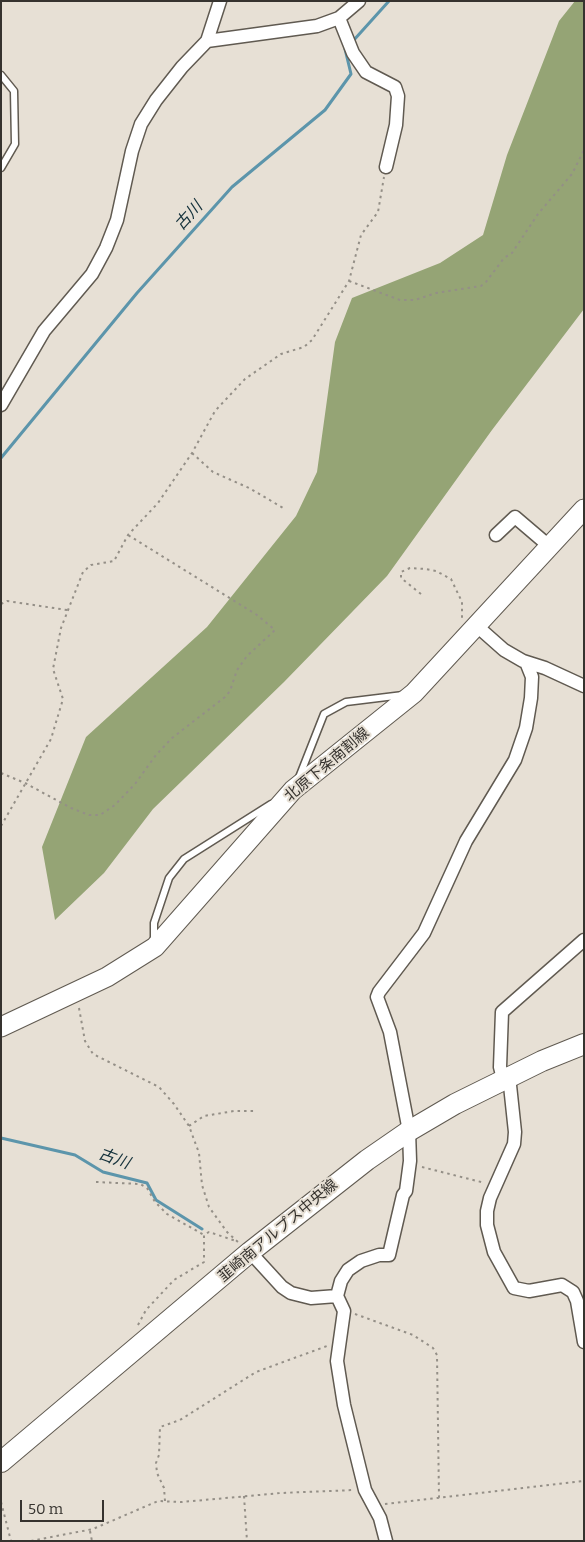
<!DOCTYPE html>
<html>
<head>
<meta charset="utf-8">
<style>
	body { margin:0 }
	#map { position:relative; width:585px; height:1542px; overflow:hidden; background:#e7e0d5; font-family:Bitter,serif }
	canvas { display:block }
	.frame { position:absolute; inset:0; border:2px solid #36332f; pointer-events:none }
	.scale { position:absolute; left:20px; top:1500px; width:84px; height:22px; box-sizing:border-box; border:2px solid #36332f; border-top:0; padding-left:6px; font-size:15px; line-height:18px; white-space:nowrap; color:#36332f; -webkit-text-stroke:4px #e7e0d5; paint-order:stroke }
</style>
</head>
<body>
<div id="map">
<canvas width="585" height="1542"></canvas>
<div class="frame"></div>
<div class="scale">50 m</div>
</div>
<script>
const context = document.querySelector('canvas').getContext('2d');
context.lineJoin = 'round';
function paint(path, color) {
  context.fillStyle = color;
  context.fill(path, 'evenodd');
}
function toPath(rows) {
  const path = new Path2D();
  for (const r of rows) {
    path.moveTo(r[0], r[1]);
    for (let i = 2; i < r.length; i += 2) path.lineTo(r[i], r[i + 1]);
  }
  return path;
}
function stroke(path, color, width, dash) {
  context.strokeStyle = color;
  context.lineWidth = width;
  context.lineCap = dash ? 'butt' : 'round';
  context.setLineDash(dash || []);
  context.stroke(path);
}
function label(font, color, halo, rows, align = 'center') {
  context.font = font + ' Bitter,"Noto Sans JP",serif';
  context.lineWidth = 4;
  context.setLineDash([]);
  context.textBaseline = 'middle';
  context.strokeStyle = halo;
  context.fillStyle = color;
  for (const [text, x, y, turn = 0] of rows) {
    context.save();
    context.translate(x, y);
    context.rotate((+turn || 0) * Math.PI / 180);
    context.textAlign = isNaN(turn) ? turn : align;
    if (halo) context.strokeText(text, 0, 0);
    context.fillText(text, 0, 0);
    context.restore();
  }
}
const forest = toPath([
	[575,1,584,1,584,309,492,430,387,576,284,682,153,809,104,873,55,920,42,847,86,737,207,627,296,516,317,472,335,342,352,298,440,263,483,235,507,155,559,21]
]);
const stream = toPath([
	[353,41,389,1],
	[1,458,137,293,232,187,325,110,351,74,345,49,347,47],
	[1,1138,75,1155,103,1172,147,1183,156,1200,202,1229]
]);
const path = toPath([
	[349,281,400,300,415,300,436,293,481,286,486,282,504,258,512,253,538,214,572,174,584,150],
	[192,453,213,472,249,488,285,509],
	[421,594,401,578,401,572,410,568,425,569,436,571,451,579,462,602,462,618],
	[1,604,7,601,67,610],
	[1,773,25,783,71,808,89,815,100,815,115,805,135,784,156,755,172,738,225,697,230,691,237,670,247,656,275,630,257,615,128,535],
	[1,826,51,739,63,699,53,669,61,628,83,572,91,565,114,561,128,535,158,503,192,453,215,411,245,379,281,354,304,347,312,340,349,281,361,235,378,212,384,177],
	[79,1008,85,1041,93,1054,159,1087,174,1104,189,1126,199,1153,202,1185,209,1207,227,1232,239,1243],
	[189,1126,204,1116,234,1111,257,1111],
	[422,1167,485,1183],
	[96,1182,140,1184,147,1188,155,1202,167,1214,204,1235],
	[355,1314,413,1335,433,1348,437,1355,439,1498],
	[138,1325,146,1310,174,1280,204,1262,204,1235,209,1232,236,1241],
	[244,1496,247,1541],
	[165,1501,164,1488,157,1473,156,1463,159,1455,160,1427,180,1420,256,1372,327,1346],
	[1,1502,11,1541],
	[385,1504,584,1481],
	[90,1531,92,1541],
	[31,1541,93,1529,158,1501,182,1502,281,1493,354,1490]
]);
const lane = toPath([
	[1,75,14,91,15,144,1,168],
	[298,780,324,714,346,702,403,695],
	[154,941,154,923,169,878,184,859,271,804]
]);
const street = toPath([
	[339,18,353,53,366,72,395,87,398,96,396,125,386,167],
	[207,41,317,26,339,18,359,1],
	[1,405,44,331,92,274,106,248,117,220,132,151,141,124,156,100,182,67,207,41,220,1],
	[496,535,515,517,549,546],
	[478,627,504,650,523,661,545,668,584,686],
	[509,1076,515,1132,514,1144,490,1198,487,1211,487,1225,494,1252,514,1288,529,1291,562,1285,573,1292,577,1301,584,1342],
	[503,1079,500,1067,502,1012,584,940],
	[250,1252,282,1287,291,1293,311,1298,337,1296],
	[386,1541,380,1518,365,1490,344,1405,337,1361,344,1311,337,1296,341,1281,348,1270,361,1261,379,1255,389,1255,403,1195,406,1191,410,1161,409,1131,390,1032,377,997,379,992,424,933,466,841,515,760,526,728,531,698,532,677,526,662]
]);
const secondary = toPath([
	[1,1027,107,977,155,947,293,790,414,693,584,509]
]);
const primary = toPath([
	[1,1462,250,1252,367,1160,409,1131,455,1104,542,1061,584,1044]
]);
const streetNames = [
	["北原下条南割線",327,765,-40],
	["韮崎南アルプス中央線",278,1231,-40]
];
const waterNames = [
	["古川",189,216,-48],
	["古川",114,1159,20]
];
paint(forest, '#95a475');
stroke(stream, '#5c95ab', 3);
stroke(lane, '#605a51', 9);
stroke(street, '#605a51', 15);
stroke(secondary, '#605a51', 21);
stroke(primary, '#605a51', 22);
stroke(path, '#948f87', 2, [2.5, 4]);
stroke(lane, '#fff', 6);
stroke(street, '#fff', 12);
stroke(secondary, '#fff', 19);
stroke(primary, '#fff', 20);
label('15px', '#36332f', '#e7e0d5', streetNames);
label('italic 16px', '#14313b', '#e7e0d5', waterNames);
</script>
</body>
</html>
